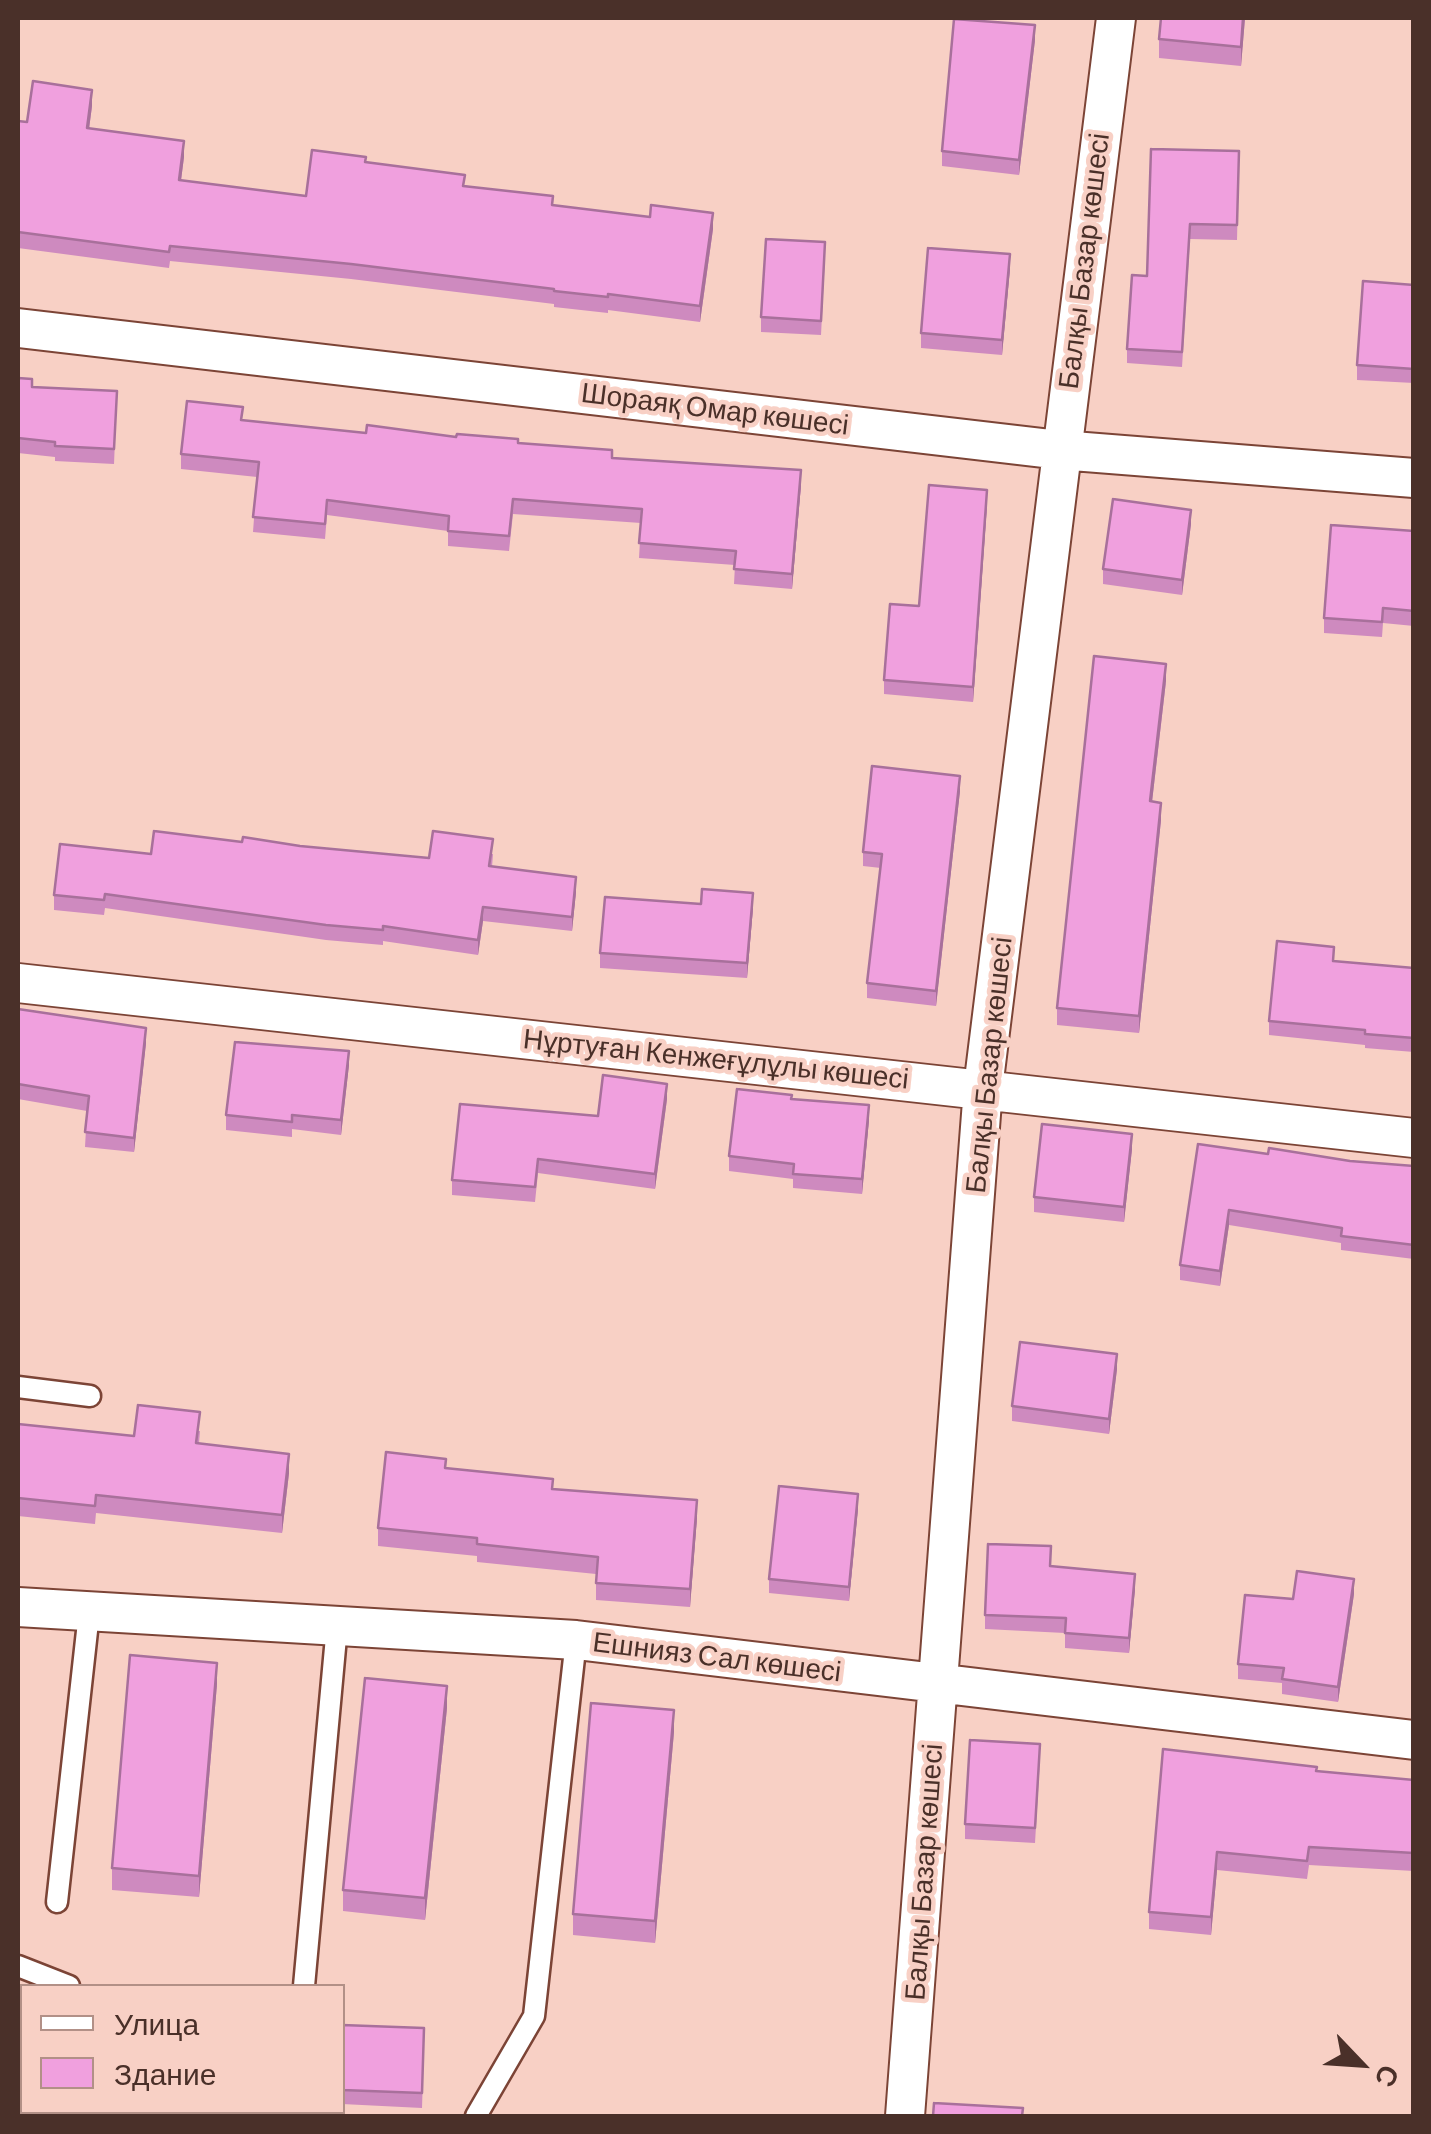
<!DOCTYPE html>
<html>
<head>
<meta charset="utf-8">
<style>
	body { margin:0 }
	#map { position:relative; width:1431px; height:2134px; overflow:hidden; background:#f8d0c5; font-family:Barlow,sans-serif }
	canvas { display:block }
	.frame { position:absolute; inset:0; border:20px solid #4a3029; pointer-events:none }
	.legend { position:absolute; left:20px; top:1984px; width:325px; height:130px; box-sizing:border-box; background:#f8d0c5; border:2px solid #b29087; margin:0; padding:12px 18px; list-style:none; font-size:30px; color:#4a3029 }
	.legend li { display:flex; align-items:center; gap:20px; height:50px }
	.legend b { width:50px; border:2px solid #b29087 }
	.north { position:absolute; left:1311px; top:2014px; width:100px; height:100px; -webkit-text-stroke:8px #f8d0c5; paint-order:stroke; rotate:115deg; font-size:28px; font-weight:700; line-height:40px; text-align:center; color:#4a3029 }
	.north::after { content:''; display:block; margin:auto; width:35px; height:45px; background:#4a3029; clip-path:polygon(50% 0,100% 100%,50% 72%,0 100%) }
</style>
</head>
<body>
<div id="map">
<canvas width="1431" height="2134"></canvas>
<div class="frame"></div>
<ul class="legend">
<li><b style="height:12px;background:#fff"></b>Улица</li>
<li><b style="height:28px;background:#f0a0de"></b>Здание</li>
</ul>
<div class="north">С</div>
</div>
<script>
const context = document.querySelector('canvas').getContext('2d');
context.lineJoin = 'round';
function toPath(rows) {
  const path = new Path2D();
  for (const r of rows) {
    path.moveTo(r[0], r[1]);
    for (let i = 2; i < r.length; i += 2) path.lineTo(r[i], r[i + 1]);
  }
  return path;
}
function stroke(path, color, width, dash) {
  context.strokeStyle = color;
  context.lineWidth = width;
  context.lineCap = dash ? 'butt' : 'round';
  context.setLineDash(dash || []);
  context.stroke(path);
}
function paint(path, color) {
  context.fillStyle = color;
  context.fill(path, 'evenodd');
}
function label(font, color, halo, rows, align = 'center') {
  context.font = font + ' Barlow,sans-serif';
  context.lineWidth = 9;
  context.setLineDash([]);
  context.textBaseline = 'middle';
  context.strokeStyle = halo;
  context.fillStyle = color;
  for (const [text, x, y, turn = 0] of rows) {
    context.save();
    context.translate(x, y);
    context.rotate((+turn || 0) * Math.PI / 180);
    context.textAlign = isNaN(turn) ? turn : align;
    if (halo) context.strokeText(text, 0, 0);
    context.fillText(text, 0, 0);
    context.restore();
  }
}
const lane = toPath([
	[18,1387,90,1396],
	[57,1902,89,1613],
	[18,1966,69,1986],
	[304,1986,337,1626],
	[198,2112,204,2116],
	[292,2116,293,2112],
	[476,2116,534,2016,576,1640]
]);
const street = toPath([
	[18,328,1060,450,1414,478],
	[18,983,1414,1138],
	[18,1607,576,1640,1414,1740],
	[905,2116,983,1088,1116,18]
]);
const wall = toPath([
	[1245,18,1241,66,1159,58,1159,39],
	[1035,40,1019,175,942,166,942,151],
	[92,106,89,129,184,157,181,180,306,196,366,163,553,205,713,229,700,322,608,310,608,313,554,307,554,304,351,279,170,261,169,268,18,248,18,121,27,122],
	[1239,151,1237,240,1190,239,1182,367,1127,363,1127,349,1147,276],
	[825,257,821,335,761,332,761,317],
	[1010,269,1002,355,921,348,921,333],
	[1414,285,1414,383,1357,380,1357,365],
	[18,378,32,387,117,391,114,464,55,461,55,457,18,453],
	[243,420,366,433,456,437,518,443,801,485,792,589,734,584,735,565,639,558,641,523,513,514,509,551,448,546,448,531,327,515,325,539,253,532,257,477,181,469,181,454],
	[987,505,973,702,884,694,884,680],
	[1191,524,1182,595,1103,584,1103,569],
	[1414,531,1414,626,1383,623,1382,637,1324,633,1324,618],
	[1166,681,1152,802,1161,820,1139,1033,1057,1025,1057,1008],
	[960,791,936,1006,867,998,867,983,881,868,863,866,863,852],
	[242,842,429,858,493,854,492,867,576,892,572,931,483,921,478,955,383,941,383,945,326,940,105,908,104,915,54,910,54,895,151,854],
	[753,908,747,978,600,968,600,953],
	[1334,961,1414,968,1414,1052,1365,1048,1365,1045,1269,1035,1269,1021],
	[18,1009,146,1043,134,1152,85,1147,87,1111,18,1099],
	[349,1065,341,1135,292,1129,292,1137,226,1130,226,1115],
	[667,1099,655,1189,538,1173,535,1202,452,1195,452,1180,598,1116],
	[791,1099,869,1120,862,1194,793,1188,793,1179,729,1171,729,1156],
	[1132,1149,1124,1222,1034,1212,1034,1197],
	[1268,1154,1414,1166,1414,1259,1341,1250,1341,1243,1229,1225,1220,1286,1180,1280,1180,1265],
	[1117,1369,1109,1434,1012,1421,1012,1406],
	[18,1424,134,1436,200,1431,199,1443,289,1473,282,1533,96,1513,95,1524,18,1516],
	[446,1468,697,1518,690,1607,596,1600,596,1574,477,1562,477,1556,378,1546,378,1528],
	[858,1509,849,1601,769,1593,769,1579],
	[1051,1566,1135,1589,1129,1653,1065,1648,1065,1633,985,1629,985,1615],
	[1354,1594,1338,1702,1282,1694,1282,1683,1238,1679,1238,1664,1293,1599],
	[217,1684,199,1897,112,1890,112,1868],
	[447,1708,425,1920,343,1911,343,1890],
	[674,1732,655,1943,573,1935,573,1914],
	[1163,1749,1317,1771,1414,1780,1414,1871,1309,1865,1307,1879,1217,1870,1211,1935,1149,1929,1149,1912],
	[1040,1759,1035,1843,965,1839,965,1824],
	[342,2025,424,2043,422,2108,342,2104]
]);
const shadedWall = toPath([
	[1243,18,1245,18,1241,66,1241,47],
	[1035,25,1035,40,1019,175,1019,160],
	[92,90,92,106,87,144,87,128],
	[184,141,184,157,179,196,179,180],
	[713,213,713,229,700,322,700,306],
	[1010,254,1010,269,1002,355,1002,340],
	[801,470,801,485,792,589,792,574],
	[987,490,987,505,973,702,973,687],
	[1191,510,1191,524,1182,595,1182,580],
	[1166,664,1166,681,1150,819,1150,801],
	[960,776,960,791,936,1006,936,991],
	[1161,803,1161,820,1139,1033,1139,1016],
	[576,877,576,892,572,931,572,917],
	[753,893,753,908,747,978,747,963],
	[483,907,483,921,478,955,478,940],
	[146,1028,146,1043,134,1152,134,1138],
	[349,1051,349,1065,341,1135,341,1120],
	[667,1084,667,1099,655,1189,655,1174],
	[869,1105,869,1120,862,1194,862,1179],
	[1132,1134,1132,1149,1124,1222,1124,1207],
	[1229,1210,1229,1225,1220,1286,1220,1271],
	[1117,1354,1117,1369,1109,1434,1109,1419],
	[289,1454,289,1473,282,1533,282,1515],
	[858,1494,858,1509,849,1601,849,1587],
	[697,1500,697,1518,690,1607,690,1589],
	[1135,1574,1135,1589,1129,1653,1129,1638],
	[1354,1579,1354,1594,1338,1702,1338,1687],
	[217,1663,217,1684,199,1897,199,1876],
	[447,1686,447,1708,425,1920,425,1898],
	[674,1710,674,1732,655,1943,655,1921],
	[1217,1852,1217,1870,1211,1935,1211,1917]
]);
const building = toPath([
	[1161,18,1243,18,1241,47,1159,39,1161,18],
	[954,19,1035,25,1019,160,942,151,954,19],
	[33,81,92,90,87,128,184,141,179,180,306,196,312,150,366,157,365,162,465,175,463,186,553,196,552,205,650,217,651,205,713,213,700,306,608,294,608,297,554,291,554,289,351,264,170,246,169,252,18,232,18,121,27,122,33,81],
	[1151,149,1239,151,1237,225,1190,224,1182,352,1127,349,1132,275,1147,276,1151,149],
	[766,239,825,242,821,321,761,317,766,239],
	[928,248,1010,254,1002,340,921,333,928,248],
	[1363,281,1414,285,1414,369,1357,365,1363,281],
	[18,378,32,379,32,387,117,391,114,449,55,446,55,442,18,438,18,378],
	[187,401,243,407,241,420,366,433,367,425,456,437,457,434,518,439,518,443,612,450,612,458,801,470,792,574,734,569,736,551,639,543,642,509,513,499,509,536,448,531,449,516,327,500,325,524,253,517,259,462,181,454,187,401],
	[929,485,987,490,973,687,884,680,890,604,919,606,929,485],
	[1113,499,1191,510,1182,580,1103,569,1113,499],
	[1331,525,1414,531,1414,611,1383,608,1382,622,1324,618,1331,525],
	[1094,656,1166,664,1150,801,1161,803,1139,1016,1057,1008,1094,656],
	[872,766,960,776,936,991,867,983,882,854,863,852,872,766],
	[154,831,242,842,243,837,300,846,429,858,433,831,493,839,489,866,576,877,572,917,483,907,478,940,383,926,383,930,326,925,105,894,104,900,54,895,60,844,151,854,154,831],
	[702,889,753,893,747,963,600,953,605,897,701,904,702,889],
	[1277,941,1334,947,1333,961,1414,968,1414,1038,1365,1034,1365,1030,1269,1021,1277,941],
	[18,1009,146,1028,134,1138,85,1132,89,1096,18,1084,18,1009],
	[235,1042,349,1051,341,1120,292,1115,292,1122,226,1115,235,1042],
	[603,1075,667,1084,655,1174,538,1159,535,1187,452,1180,460,1104,598,1116,603,1075],
	[737,1089,792,1095,791,1099,869,1105,862,1179,793,1174,794,1164,729,1156,737,1089],
	[1042,1124,1132,1134,1124,1207,1034,1197,1042,1124],
	[1198,1144,1268,1154,1269,1148,1350,1161,1414,1166,1414,1245,1341,1236,1342,1228,1229,1210,1220,1271,1180,1265,1198,1144],
	[1020,1342,1117,1354,1109,1419,1012,1406,1020,1342],
	[138,1405,200,1412,196,1443,289,1454,282,1515,96,1495,95,1506,18,1498,18,1424,134,1436,138,1405],
	[386,1452,446,1459,445,1468,553,1479,552,1489,697,1500,690,1589,596,1583,598,1557,477,1544,477,1538,378,1528,386,1452],
	[779,1486,858,1494,849,1587,769,1579,779,1486],
	[988,1544,1051,1546,1050,1566,1135,1574,1129,1638,1065,1633,1066,1618,985,1615,988,1544],
	[1297,1571,1354,1579,1338,1687,1282,1679,1284,1668,1238,1664,1245,1595,1293,1599,1297,1571],
	[130,1655,217,1663,199,1876,112,1868,130,1655],
	[365,1678,447,1686,425,1898,343,1890,365,1678],
	[591,1703,674,1710,655,1921,573,1914,591,1703],
	[970,1740,1040,1744,1035,1828,965,1824,970,1740],
	[1163,1749,1317,1767,1316,1771,1414,1780,1414,1853,1309,1847,1307,1861,1217,1852,1211,1917,1149,1912,1163,1749],
	[342,2025,424,2028,422,2093,342,2090,342,2025],
	[18,2044,22,2045,22,2112,107,2112,106,2116,18,2116,18,2044],
	[934,2103,1023,2108,1022,2116,933,2116,934,2103]
]);
const streetNames = [
	["Балқы Базар көшесі",1084,261,-83],
	["Шораяқ Омар көшесі",715,409,7],
	["Нұртуған Кенжеғұлұлы көшесі",716,1059,6],
	["Балқы Базар көшесі",989,1065,-84],
	["Ешнияз Сал көшесі",717,1657,7],
	["Балқы Базар көшесі",924,1872,-86]
];
stroke(lane, '#7c4436', 25);
stroke(street, '#7c4436', 42);
stroke(lane, '#fff', 20);
stroke(street, '#fff', 38);
paint(wall, '#ce8abf');
paint(shadedWall, '#a8709b');
paint(building, '#f0a0de');
stroke(building, '#a8709b', 2.5);
label('28px', '#4a3029', '#f8d0c5', streetNames);
</script>
</body>
</html>
